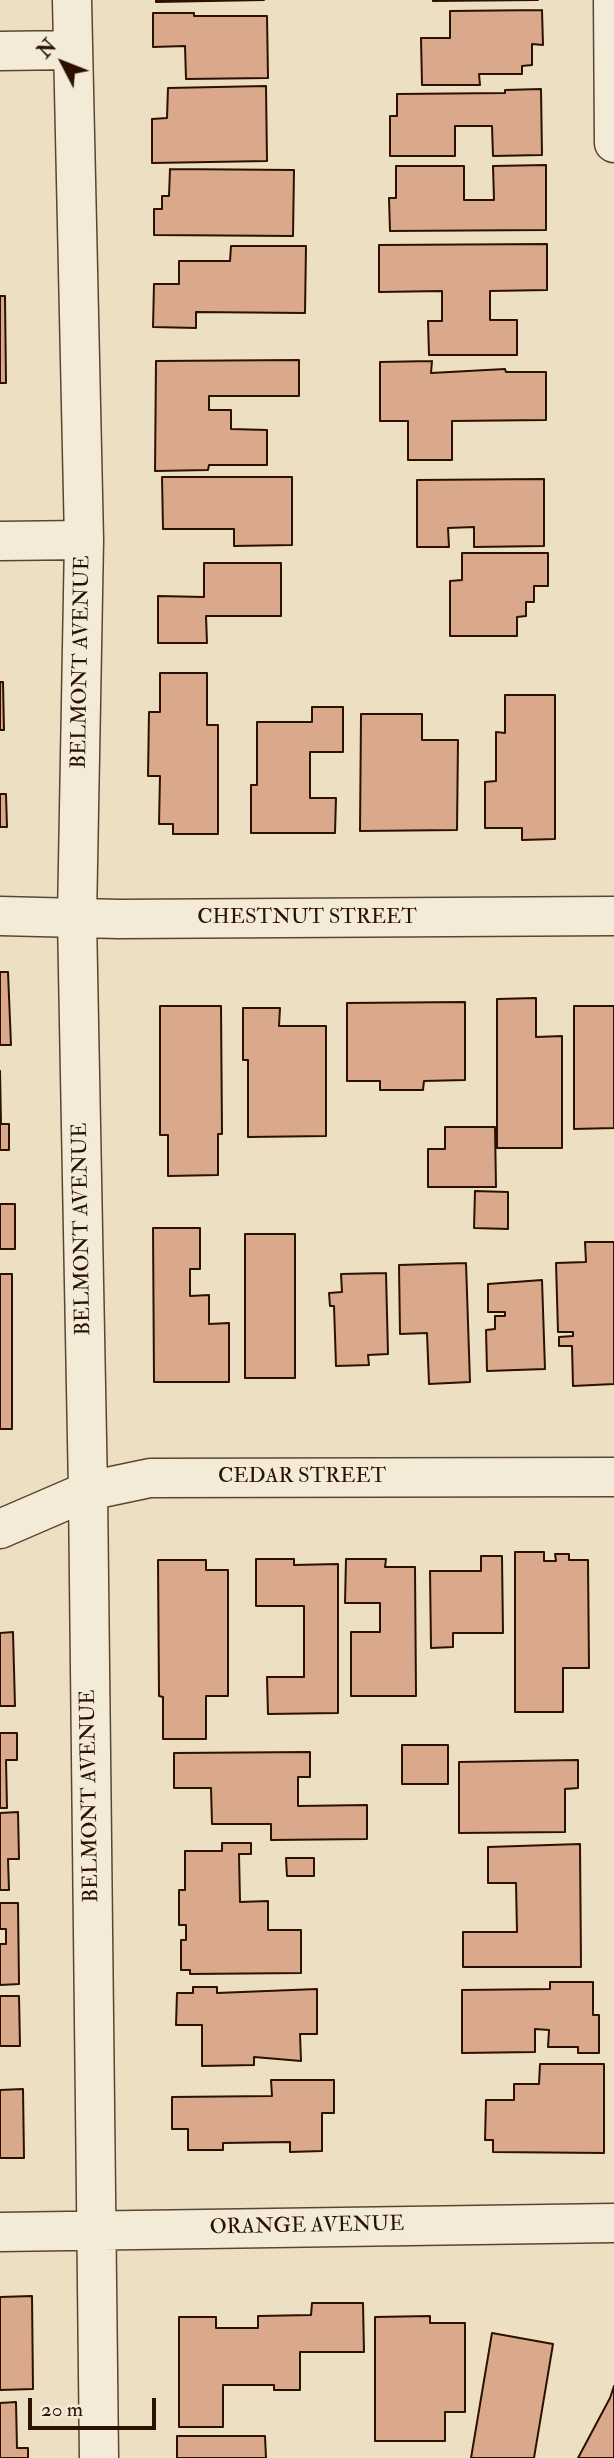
<!DOCTYPE html>
<html>
<head>
<meta charset="utf-8">
<style>
	body { margin:0 }
	#map { position:relative; width:614px; height:2458px; overflow:hidden; background:#ede0c2; font-family:"IM FELL Double Pica",serif }
	canvas { display:block }
	.north { position:absolute; left:28px; top:28px; width:70px; height:70px; -webkit-text-stroke:5px #f3ebd7; paint-order:stroke; rotate:312deg; font-size:19px; font-weight:700; line-height:28px; text-align:center; color:#2c1100 }
	.north::after { content:''; display:block; margin:auto; width:24px; height:32px; background:#2c1100; clip-path:polygon(50% 0,100% 100%,50% 72%,0 100%) }
	.scale { position:absolute; left:28px; top:2398px; width:128px; height:32px; box-sizing:border-box; border:4px solid #2c1100; border-top:0; padding-left:9px; font-size:21px; line-height:24px; white-space:nowrap; color:#2c1100; -webkit-text-stroke:5px #f3ebd7; paint-order:stroke }
</style>
</head>
<body>
<div id="map">
<canvas width="614" height="2458"></canvas>
<div class="north">N</div>
<div class="scale">20 m</div>
</div>
<script>
const context = document.querySelector('canvas').getContext('2d');
context.lineJoin = 'round';
function paint(path, color) {
  context.fillStyle = color;
  context.fill(path, 'evenodd');
}
function toPath(rows) {
  const path = new Path2D();
  for (const r of rows) {
    path.moveTo(r[0], r[1]);
    for (let i = 2; i < r.length; i += 2) path.lineTo(r[i], r[i + 1]);
  }
  return path;
}
function stroke(path, color, width, dash) {
  context.strokeStyle = color;
  context.lineWidth = width;
  context.lineCap = dash ? 'butt' : 'round';
  context.setLineDash(dash || []);
  context.stroke(path);
}
function label(font, color, halo, rows, align = 'center') {
  context.font = font + ' "IM FELL Double Pica",serif';
  context.lineWidth = 6;
  context.setLineDash([]);
  context.textBaseline = 'middle';
  context.strokeStyle = halo;
  context.fillStyle = color;
  for (const [text, x, y, turn = 0] of rows) {
    context.save();
    context.translate(x, y);
    context.rotate((+turn || 0) * Math.PI / 180);
    context.textAlign = isNaN(turn) ? turn : align;
    if (halo) context.strokeText(text, 0, 0);
    context.fillText(text, 0, 0);
    context.restore();
  }
}
const building = toPath([
	[156,0,264,0,156,2,156,0],
	[433,0,538,0,433,1,433,0],
	[542,10,543,45,532,44,532,65,522,66,522,74,479,74,480,85,422,85,421,38,450,38,450,11,542,10],
	[153,13,194,13,194,16,267,16,268,78,186,79,185,46,153,47,153,13],
	[266,86,267,161,152,163,152,119,167,118,168,88,266,86],
	[541,89,542,155,493,156,492,126,455,126,455,156,390,156,390,116,397,116,397,94,505,93,505,90,541,89],
	[546,165,546,230,390,231,389,198,396,198,396,166,464,166,464,200,494,200,493,166,546,165],
	[170,169,294,170,293,236,154,235,154,209,162,209,162,196,169,196,170,169],
	[547,244,547,290,490,291,490,320,517,320,517,355,429,355,428,321,442,321,442,291,379,292,379,245,547,244],
	[231,246,306,246,305,313,196,312,196,328,153,327,154,284,179,284,179,261,230,261,231,246],
	[0,296,5,296,6,383,0,383,0,296],
	[299,360,299,396,209,396,209,410,231,410,231,429,267,430,267,465,209,465,208,470,155,471,156,361,299,360],
	[432,361,431,373,505,369,506,372,546,372,546,420,452,421,452,460,408,460,408,421,380,421,380,362,432,361],
	[162,477,292,477,292,545,234,546,234,529,163,529,162,477],
	[544,479,544,546,474,547,474,527,448,528,449,547,417,547,417,480,544,479],
	[462,553,548,553,548,586,534,586,534,602,526,602,526,616,517,617,517,636,450,636,450,581,462,580,462,553],
	[204,563,281,563,281,616,206,616,207,643,158,643,158,596,204,597,204,563],
	[160,673,207,673,207,725,218,725,218,834,173,834,173,824,159,824,160,776,148,776,149,712,160,712,160,673],
	[0,682,3,682,4,730,0,730,0,682],
	[505,695,555,695,555,839,522,840,522,828,485,828,485,782,496,781,496,732,505,733,505,695],
	[312,707,343,707,343,752,310,752,310,798,336,798,335,833,251,833,251,785,257,785,257,722,312,722,312,707],
	[361,714,422,714,422,740,458,740,457,830,360,831,361,714],
	[0,794,6,794,7,827,0,827,0,794],
	[0,972,8,972,11,1045,0,1045,0,972],
	[536,998,536,1037,562,1036,562,1148,497,1148,497,999,536,998],
	[465,1002,465,1080,424,1081,423,1090,380,1090,380,1081,347,1081,347,1003,465,1002],
	[160,1006,221,1006,222,1134,218,1134,218,1175,168,1176,168,1135,160,1135,160,1006],
	[574,1006,614,1006,614,1128,574,1129,574,1006],
	[243,1008,280,1008,279,1026,326,1026,326,1136,248,1137,248,1060,243,1060,243,1008],
	[0,1071,1,1124,9,1124,9,1150,0,1150,0,1071],
	[445,1127,495,1127,496,1187,428,1187,428,1149,445,1149,445,1127],
	[475,1191,508,1192,508,1229,474,1228,475,1191],
	[0,1204,15,1204,15,1249,0,1249,0,1204],
	[153,1228,200,1228,200,1269,190,1269,190,1296,209,1295,209,1324,229,1323,229,1382,154,1382,153,1228],
	[245,1234,295,1234,295,1378,245,1378,245,1234],
	[585,1242,614,1242,614,1384,573,1386,572,1346,559,1346,559,1337,573,1336,573,1332,558,1332,556,1263,586,1262,585,1242],
	[466,1263,470,1382,429,1384,427,1333,400,1334,399,1265,466,1263],
	[386,1273,388,1354,368,1355,369,1365,336,1366,334,1306,330,1306,329,1293,342,1292,341,1274,386,1273],
	[0,1274,12,1274,12,1429,0,1429,0,1274],
	[542,1280,545,1369,487,1371,486,1330,495,1329,495,1316,505,1316,505,1312,488,1312,488,1284,542,1280],
	[515,1552,544,1552,544,1561,556,1561,555,1554,569,1554,569,1560,588,1560,589,1668,563,1668,563,1712,515,1712,515,1552],
	[481,1556,502,1556,503,1633,453,1633,453,1647,431,1648,430,1571,481,1571,481,1556],
	[256,1559,294,1559,294,1565,338,1564,338,1713,268,1714,267,1677,304,1677,304,1606,256,1606,256,1559],
	[346,1559,386,1559,385,1567,415,1567,416,1696,351,1696,351,1632,380,1632,380,1603,345,1603,346,1559],
	[158,1560,206,1560,206,1570,228,1570,228,1696,206,1696,206,1739,163,1739,163,1697,159,1696,158,1560],
	[13,1632,15,1706,0,1706,0,1633,13,1632],
	[0,1733,17,1733,17,1760,6,1760,7,1808,0,1808,0,1733],
	[402,1745,448,1745,448,1784,402,1784,402,1745],
	[310,1752,310,1777,298,1777,298,1806,367,1805,367,1839,271,1840,271,1824,212,1824,211,1788,174,1788,174,1753,310,1752],
	[578,1760,578,1788,565,1789,565,1832,459,1833,459,1762,578,1760],
	[18,1812,19,1859,8,1859,9,1890,0,1890,0,1813,18,1812],
	[222,1843,251,1843,251,1854,239,1854,240,1902,268,1901,268,1930,301,1930,301,1973,190,1974,190,1970,181,1970,181,1940,186,1940,186,1925,179,1925,179,1890,185,1890,185,1851,222,1851,222,1843],
	[580,1844,581,1967,463,1967,463,1932,517,1932,516,1883,488,1883,488,1847,580,1844],
	[286,1858,314,1858,314,1876,287,1876,286,1858],
	[0,1903,18,1903,19,1984,0,1985,0,1944,6,1944,6,1929,0,1929,0,1903],
	[550,1982,593,1982,593,2015,599,2015,599,2053,578,2053,578,2047,548,2047,549,2030,535,2029,535,2052,462,2053,462,1990,550,1989,550,1982],
	[193,1987,217,1987,217,1993,317,1989,317,2034,300,2034,301,2061,254,2057,254,2065,202,2066,202,2025,176,2025,177,1993,193,1993,193,1987],
	[0,1996,19,1996,20,2046,0,2046,0,1996],
	[540,2064,604,2064,604,2153,493,2152,493,2140,485,2140,486,2100,514,2100,514,2084,539,2084,540,2064],
	[271,2080,334,2080,334,2113,322,2113,322,2151,290,2152,290,2142,223,2143,223,2150,188,2150,188,2129,172,2129,172,2097,272,2096,271,2080],
	[23,2089,24,2158,0,2158,0,2090,23,2089],
	[32,2296,33,2389,0,2390,0,2297,32,2296],
	[312,2303,363,2303,364,2352,300,2352,300,2390,274,2390,274,2385,223,2385,223,2427,179,2427,179,2317,216,2317,216,2328,258,2328,258,2316,311,2315,312,2303],
	[430,2316,430,2323,465,2323,465,2412,445,2412,445,2441,375,2441,375,2317,430,2316],
	[492,2333,553,2344,534,2458,471,2458,492,2333],
	[614,2386,614,2458,578,2458,610,2398,614,2386],
	[16,2402,17,2448,28,2448,28,2458,0,2458,0,2403,16,2402],
	[177,2436,265,2436,266,2458,177,2458,177,2436]
]);
const minor = toPath([
	[72,0,84,540,77,918,88,1491,99,2458],
	[613,0,614,143],
	[0,51,72,50],
	[0,541,84,540],
	[0,916,119,919,614,916],
	[0,1529,88,1491,150,1478,614,1477],
	[0,2232,614,2223]
]);
const streetNames = [
	["BELMONT AVENUE",82,662,-89],
	["CHESTNUT STREET",307,918],
	["BELMONT AVENUE",83,1229,-91],
	["CEDAR STREET",302,1477],
	["BELMONT AVENUE",91,1796,-91],
	["ORANGE AVENUE",307,2227,-1]
];
paint(building, '#daa88a');
stroke(building, '#2c1100', 2);
stroke(minor, '#5c4530', 41);
stroke(minor, '#f3ebd7', 38);
label('21px', '#2c1100', '#f3ebd7', streetNames);
</script>
</body>
</html>
